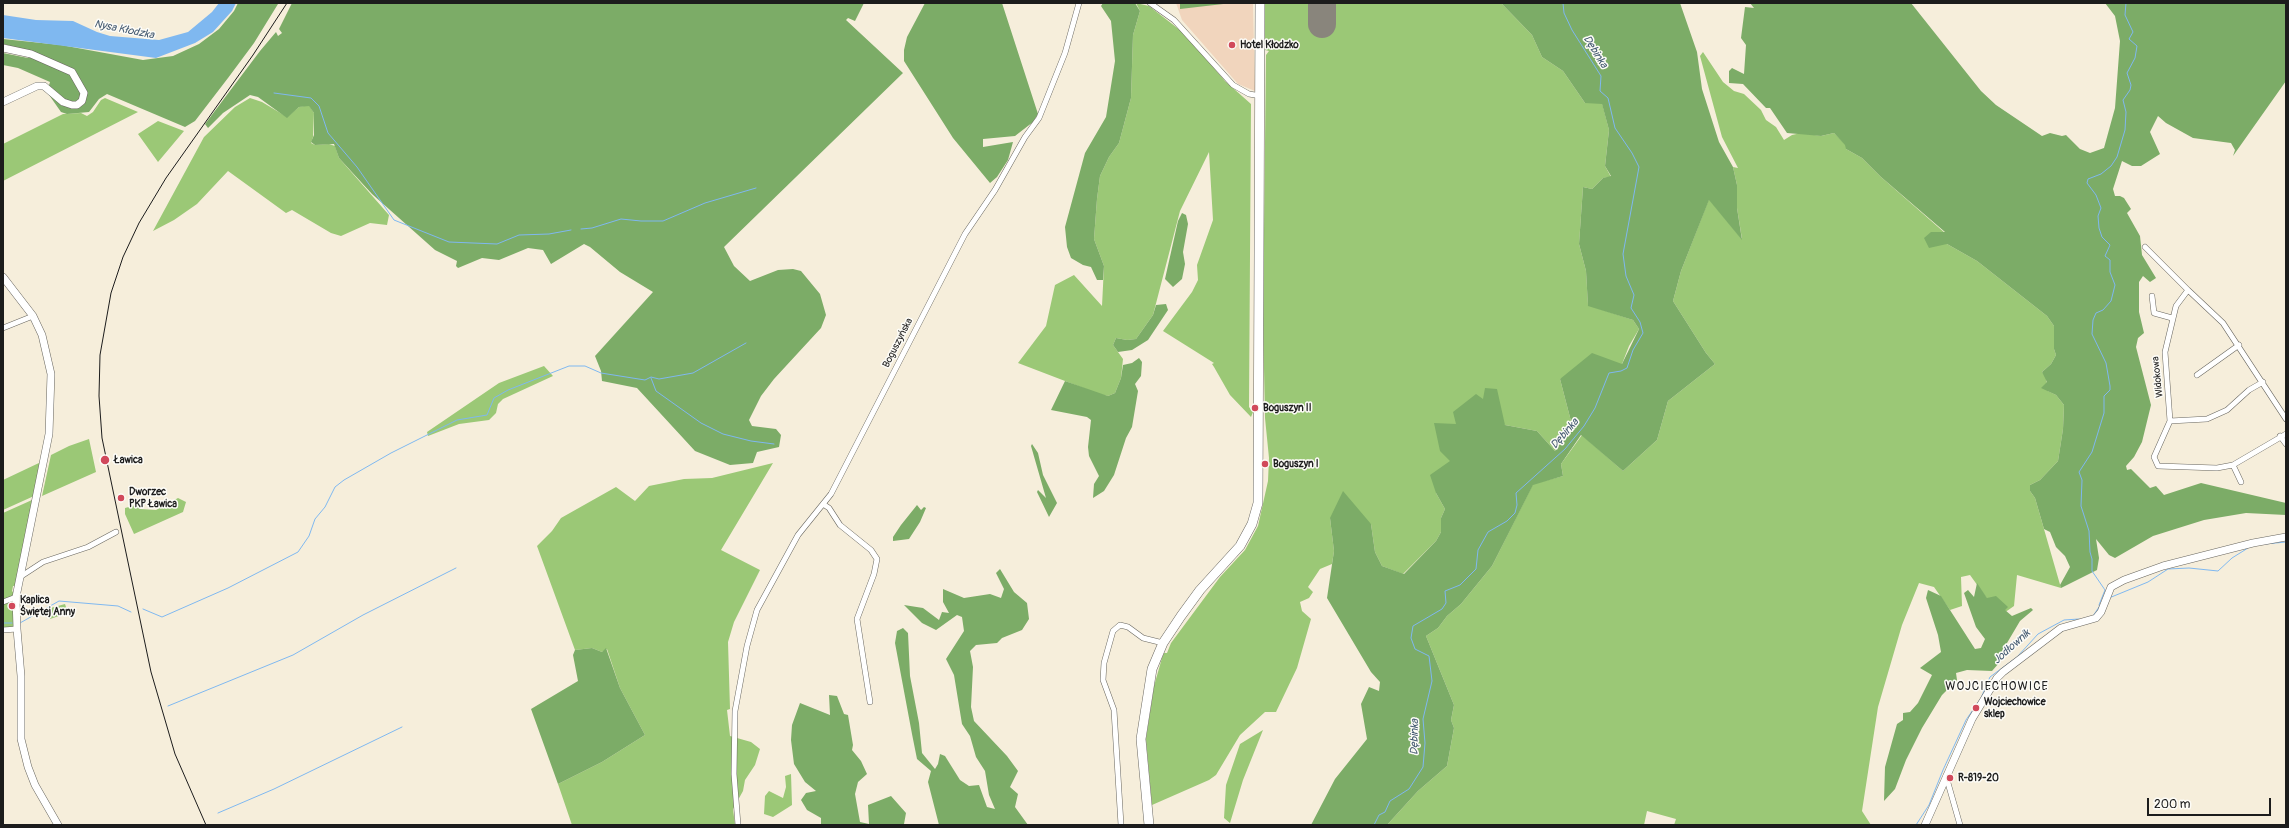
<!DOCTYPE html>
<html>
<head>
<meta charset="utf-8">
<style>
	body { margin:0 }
	#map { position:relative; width:2289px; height:828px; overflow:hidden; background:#f6eedb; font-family:Pangolin,sans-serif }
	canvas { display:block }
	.frame { position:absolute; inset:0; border:4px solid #1c1c1c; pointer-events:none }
	.scale { position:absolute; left:2147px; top:798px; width:124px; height:18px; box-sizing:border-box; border:2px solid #1c1c1c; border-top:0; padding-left:5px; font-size:12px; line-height:14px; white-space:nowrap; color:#1c1c1c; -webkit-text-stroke:3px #fdfcf7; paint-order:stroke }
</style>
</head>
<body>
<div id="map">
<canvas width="2289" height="828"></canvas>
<div class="frame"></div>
<div class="scale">200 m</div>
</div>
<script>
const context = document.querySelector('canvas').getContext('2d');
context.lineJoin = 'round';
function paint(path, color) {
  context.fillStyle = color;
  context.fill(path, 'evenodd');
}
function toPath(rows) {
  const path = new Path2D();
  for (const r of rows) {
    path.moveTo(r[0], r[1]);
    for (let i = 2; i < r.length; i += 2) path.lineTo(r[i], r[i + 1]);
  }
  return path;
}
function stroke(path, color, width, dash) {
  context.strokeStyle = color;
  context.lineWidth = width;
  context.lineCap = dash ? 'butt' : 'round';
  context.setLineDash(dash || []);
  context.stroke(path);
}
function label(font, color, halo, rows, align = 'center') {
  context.font = font + ' Pangolin,sans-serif';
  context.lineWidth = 3;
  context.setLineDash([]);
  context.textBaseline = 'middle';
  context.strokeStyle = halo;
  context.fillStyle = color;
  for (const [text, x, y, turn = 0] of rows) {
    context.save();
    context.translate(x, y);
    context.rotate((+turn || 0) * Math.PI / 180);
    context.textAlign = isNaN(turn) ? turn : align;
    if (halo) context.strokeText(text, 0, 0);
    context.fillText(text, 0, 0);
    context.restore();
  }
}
const built = toPath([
	[1176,3,1253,3,1255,91,1238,84,1182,20]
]);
const green = toPath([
	[1136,3,1149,6,1185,34,1225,81,1251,104,1249,407,1253,412,1251,417,1230,395,1214,367,1212,364,1214,363,1163,331,1192,292,1198,280,1197,265,1213,220,1209,152,1180,211,1153,315,1136,339,1127,340,1116,338,1113,345,1123,359,1121,378,1115,393,1108,396,1099,394,1018,363,1046,326,1055,285,1074,275,1102,306,1104,266,1094,239,1097,199,1100,176,1109,157,1119,143,1131,98,1133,35,1140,11],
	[1265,3,1501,3,1532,35,1542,57,1563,71,1585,103,1602,103,1609,130,1605,166,1611,177,1603,178,1592,189,1583,187,1579,244,1586,271,1588,305,1633,320,1639,329,1629,346,1622,364,1560,379,1572,425,1555,451,1537,431,1505,425,1483,400,1456,424,1451,461,1436,493,1445,509,1441,518,1441,532,1436,541,1403,574,1382,566,1375,552,1371,524,1330,518,1334,551,1332,564,1320,569,1308,587,1313,592,1309,598,1300,602,1302,611,1311,619,1297,668,1276,712,1265,712,1240,735,1216,775,1209,780,1152,805,1146,739,1154,686,1162,658,1164,653,1167,653,1171,643,1220,577,1245,550,1258,526,1268,481,1269,458,1265,418,1263,319,1266,55,1269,51,1265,50],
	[1703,52,1723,82,1734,91,1744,94,1761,110,1766,120,1776,127,1784,140,1792,135,1801,133,1821,136,1834,133,1846,145,1846,149,1862,158,1881,177,1945,233,1947,244,1977,261,2047,316,2054,326,2054,349,2056,355,2051,364,2042,372,2046,377,2048,391,2056,395,2064,405,2063,429,2058,461,2040,480,2030,485,2030,491,2035,498,2061,588,2017,575,2014,606,2004,613,1988,600,1970,575,1961,577,1962,606,1950,610,1934,587,1919,583,1902,625,1878,707,1862,811,1871,825,1674,825,1676,819,1647,811,1644,825,1387,825,1418,791,1447,766,1454,728,1451,720,1454,705,1426,636,1438,628,1447,616,1461,604,1492,566,1533,484,1563,476,1561,464,1582,435,1623,471,1657,440,1668,401,1715,364,1706,353,1673,301,1681,271,1709,199,1742,239,1737,208,1737,185,1733,167,1738,168,1722,137,1700,56],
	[105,98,138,112,3,181,3,144,63,114,81,113,87,116,93,112,101,100],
	[250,98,262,102,287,117,299,107,309,105,314,113,313,137,311,143,315,145,329,144,335,146,339,158,389,215,387,225,370,223,341,236,331,233,292,210,286,213,228,171,197,204,174,220,153,231,204,137,235,107],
	[158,121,184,131,158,162,138,134],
	[544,366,553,376,503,399,498,404,496,413,489,420,459,424,428,436,427,432,499,383],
	[89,439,96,472,42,496,51,455,69,446],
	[41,462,34,496,3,510,3,480],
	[773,463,721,550,760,570,734,622,728,642,730,709,727,710,730,736,751,742,760,749,755,765,745,780,743,791,733,809,735,825,572,825,558,784,602,762,645,735,620,688,607,649,602,652,592,648,575,650,537,546,552,531,561,518,616,487,635,501,649,486,684,479,712,478],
	[178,498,186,502,183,512,134,534,125,514,125,508,136,505,140,509,156,510],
	[32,500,34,501,16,586,13,586,12,591,14,593,15,626,3,630,3,513],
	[65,604,68,613,50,619,47,609],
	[1263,730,1243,780,1230,823,1224,818,1226,785,1240,744],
	[791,774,792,805,773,817,764,814,765,796,769,791,783,798,786,787,785,776]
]);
const forest = toPath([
	[238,3,278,4,254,43,228,78,195,121,185,127,107,94,99,99,89,112,67,114,61,112,47,92,50,82,18,68,3,65,3,53,28,58,33,52,3,44,3,39,61,45,143,60,173,56,199,44,219,29,234,11],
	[292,3,864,3,855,21,848,18,846,20,903,73,724,247,734,266,750,281,778,270,793,269,801,271,820,294,826,315,821,328,774,379,761,396,749,420,752,426,776,429,781,435,779,447,757,452,753,463,730,465,695,451,637,388,602,381,601,371,595,356,653,292,620,272,590,247,584,244,551,264,543,250,528,248,499,260,482,258,458,268,456,266,457,261,435,250,372,194,339,158,334,144,315,145,311,142,314,135,314,113,309,106,299,107,287,118,258,97,250,95,223,113,208,128,205,124,260,51,276,32,278,36,282,33,279,29],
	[925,3,1002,3,1038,114,1033,122,1015,136,983,139,983,147,1013,142,1008,160,997,177,990,183,953,138,904,61,904,50,907,37],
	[1103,3,1135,3,1140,11,1133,35,1131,98,1119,143,1109,157,1100,176,1097,199,1094,239,1104,266,1103,280,1097,280,1091,267,1083,265,1071,258,1067,247,1065,227,1085,153,1106,117,1115,61,1111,21,1101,6],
	[1180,3,1232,3,1180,9],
	[1501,3,1680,3,1697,52,1702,89,1719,142,1733,167,1737,185,1737,208,1742,240,1709,200,1681,271,1673,301,1706,353,1715,364,1668,401,1657,440,1623,471,1581,435,1561,464,1563,476,1533,485,1492,566,1461,604,1447,616,1438,628,1426,636,1454,705,1451,720,1454,728,1447,766,1418,791,1387,825,1311,825,1335,779,1367,739,1361,704,1369,687,1379,691,1380,682,1371,672,1327,598,1334,551,1330,518,1343,491,1371,524,1375,552,1382,566,1404,574,1436,541,1441,532,1441,518,1445,509,1436,493,1430,475,1450,461,1440,451,1434,423,1456,424,1453,412,1476,394,1483,399,1485,388,1497,389,1505,425,1537,431,1555,451,1572,425,1560,379,1592,353,1622,364,1639,329,1633,320,1588,306,1586,271,1579,244,1583,187,1592,189,1603,178,1611,176,1605,166,1609,130,1602,104,1585,103,1563,71,1542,57,1532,35],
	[1750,3,1911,3,1981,91,1996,105,2042,136,2050,133,2062,136,2066,135,2080,149,2090,153,2104,148,2115,108,2120,41,2115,16,2105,3,2286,3,2286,81,2233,156,2235,150,2231,143,2193,138,2166,123,2158,116,2150,132,2160,154,2141,166,2132,166,2122,161,2113,189,2115,196,2120,196,2124,198,2131,209,2127,213,2140,236,2142,255,2156,278,2150,282,2143,276,2139,282,2139,312,2144,333,2138,338,2136,347,2151,405,2142,442,2134,457,2126,466,2127,470,2131,469,2150,488,2156,486,2164,495,2201,483,2286,503,2286,515,2246,513,2204,520,2153,536,2115,558,2109,555,2096,539,2099,558,2097,570,2061,588,2060,585,2070,567,2065,556,2056,547,2050,532,2044,529,2035,498,2030,491,2030,485,2040,480,2058,461,2063,429,2064,405,2056,395,2041,388,2047,382,2042,372,2051,364,2056,355,2054,349,2054,326,2047,316,1977,261,1947,244,1929,248,1924,238,1931,232,1945,232,1881,177,1862,158,1846,149,1845,145,1834,133,1821,136,1787,133,1770,108,1766,108,1743,84,1729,83,1729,71,1732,68,1744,74,1746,45,1741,38,1745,7,1754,8],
	[1182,213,1186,215,1188,224,1183,252,1185,264,1182,279,1173,287,1165,279,1178,221],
	[1166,304,1168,310,1148,340,1132,350,1118,352,1113,345,1116,338,1127,340,1136,339,1153,315,1156,305],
	[1139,358,1142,362,1141,376,1135,384,1138,391,1132,427,1126,438,1114,475,1104,491,1093,498,1094,484,1099,476,1089,456,1088,447,1091,420,1087,417,1051,410,1065,381,1108,396,1115,393,1121,378,1123,365,1132,363],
	[1032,444,1038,453,1043,475,1057,503,1049,517,1037,492,1038,490,1046,498,1031,446],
	[917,505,921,510,924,507,926,508,920,522,909,539,893,541,893,537,901,525],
	[1000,569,1014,592,1027,603,1029,619,1022,630,1002,638,997,643,976,645,970,651,973,667,971,707,974,721,1007,756,1018,771,1010,787,1018,794,1015,807,1028,825,939,825,928,782,931,771,917,759,912,734,895,643,897,631,903,628,908,633,910,676,919,723,922,753,935,769,938,764,940,754,945,756,960,780,969,786,979,785,987,807,995,809,989,795,985,771,976,757,970,736,962,724,954,675,946,659,964,631,962,617,957,615,936,630,922,623,904,605,923,608,939,620,942,612,949,613,943,602,943,589,964,598,990,594,1001,598,1004,589,996,573],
	[1977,583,1987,598,1996,596,2008,607,2005,610,2012,616,2031,608,2033,610,2020,621,2007,643,1999,663,1992,671,1967,670,1956,673,1957,680,1942,695,1922,728,1906,760,1895,789,1884,801,1885,767,1897,724,1903,720,1903,713,1910,712,1918,703,1932,675,1920,668,1941,652,1938,635,1926,598,1928,590,1941,596,1975,649,1981,648,1985,639,1976,627,1964,593,1968,590,1974,597],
	[592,648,602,652,606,648,620,688,645,735,602,762,558,784,531,709,578,681,573,655,575,650],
	[829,695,837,696,844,714,848,715,853,745,852,750,861,761,867,774,858,782,855,794,860,822,869,824,868,805,891,796,906,813,904,824,906,825,821,825,821,818,807,810,801,800,806,793,816,791,805,782,794,764,791,740,792,725,800,703,830,715]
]);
const water = toPath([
	[219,3,236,3,232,11,213,32,195,43,156,58,3,38,3,15,36,20,73,21,97,32,110,36,159,40,188,32,212,12]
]);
const stream = toPath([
	[274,93,311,98,319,106,328,133,357,167,394,220,449,242,497,244,519,235,549,234,571,230],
	[581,229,592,228,621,219,641,221,663,221,705,203,756,188],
	[651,378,656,391,701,423,723,434,751,441,774,444],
	[2265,544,2286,542],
	[2109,598,2148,582,2168,569,2189,568,2218,571,2232,558,2248,548],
	[2099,605,2105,590,2092,571,2092,559,2090,552,2089,531,2081,506,2082,480,2079,472,2092,452,2104,413,2104,396,2110,390,2110,386,2106,363,2092,334,2093,320,2096,313,2103,310,2111,301,2115,285,2110,272,2110,260,2105,256,2110,245,2102,237,2099,228,2098,216,2101,208,2096,195,2087,183,2088,179,2101,174,2111,166,2117,157,2125,130,2126,112,2123,100,2130,90,2131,85,2127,73,2135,58,2137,46,2129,39,2133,32,2125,15,2126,3],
	[143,609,162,617,228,588,298,552,309,536,315,519,325,507,335,487,344,480,391,453,457,420,487,415,494,398,508,390,569,366,585,366,601,373,645,380,651,377,659,379,693,373,746,343],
	[2093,616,2101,604],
	[3,623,12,623],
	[20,623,59,601,118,606,131,612],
	[168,706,293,655,363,615,456,568],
	[218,813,274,789,402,727],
	[1374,825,1379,815,1385,812,1390,801,1409,789,1423,767,1425,743,1423,719,1432,681,1429,656,1415,649,1411,638,1413,626,1442,609,1446,603,1445,591,1460,585,1476,569,1478,550,1488,532,1507,521,1515,513,1517,505,1516,493,1565,449,1584,426,1595,408,1609,373,1621,371,1627,368,1633,350,1643,333,1640,322,1631,308,1634,295,1626,276,1623,254,1639,167,1632,153,1615,128,1608,98,1600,91,1601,76,1572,30,1564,13,1563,3],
	[1916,825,1929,805,1943,770,1966,720,1981,698,1990,677,2017,657,2038,634,2064,620,2079,619]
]);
const runway = toPath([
	[1322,3,1322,24]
]);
const street = toPath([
	[1150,3,1174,20,1233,85,1249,94,1261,96],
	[2145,247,2188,290],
	[2152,296,2154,313,2172,318],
	[3,328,33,316],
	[2197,375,2239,345],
	[2286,419,2223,323,2188,290,2176,306,2165,352,2170,421,2154,457,2158,466,2217,468,2233,465,2286,434],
	[2170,421,2207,419,2227,410,2249,390,2263,382],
	[2280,436,2286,444],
	[2233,465,2241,482],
	[823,504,829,508,840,525,871,550,877,559,874,574,857,619,870,702],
	[20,577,43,562,88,547,116,532],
	[3,602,16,597],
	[3,630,17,629],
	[1946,776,1960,825],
	[738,825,734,774,735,711,747,646,757,610,798,535,831,494,965,234,995,190,1025,137,1039,118,1065,53,1079,3],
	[1121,825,1114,710,1103,680,1104,663,1113,631,1120,625,1128,627,1143,638,1163,643]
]);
const secondary = toPath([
	[3,48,31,54,72,72,84,93,82,101,77,105,72,105,63,102,44,86,37,86,3,102],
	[3,277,33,316,42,335,51,374,49,434,16,597,17,629,21,676,21,739,28,767,35,785,58,825],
	[1925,825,1972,719,1997,678,2003,672,2061,628,2096,618,2101,612,2111,587,2124,580,2163,566,2253,543,2286,537]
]);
const highway = toPath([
	[1149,825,1141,739,1152,669,1163,643,1181,616,1200,590,1240,546,1252,524,1258,503,1260,3]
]);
const rail = toPath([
	[206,825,175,754,151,672,102,438,99,396,100,355,111,293,123,257,139,223,166,178,253,55,287,3]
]);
const markers = [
	[1232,45,4,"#d1495b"],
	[1255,408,4,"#d1495b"],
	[105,460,5,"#d1495b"],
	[1265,464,4,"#d1495b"],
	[121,498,4,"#d1495b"],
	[12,606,4,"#d1495b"],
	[1976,708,4,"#d1495b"],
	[1950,778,4,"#d1495b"]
];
const poiNames = [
	["Hotel Kłodzko",1240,45],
	["Boguszyn II",1263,408],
	["Ławica",114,460],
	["Boguszyn I",1273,464],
	["Dworzec",129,492],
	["PKP Ławica",129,504],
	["Kaplica",20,600],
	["Świętej Anny",20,612],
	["Wojciechowice",1984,702],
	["sklep",1984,714],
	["R-819-20",1958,778]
];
const streetNames = [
	["Boguszyńska",898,343,-63],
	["Widokowa",2158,377,-96]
];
const waterNames = [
	["Nysa Kłodzka",124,30,11],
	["Dębinka",1595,52,58],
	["Dębinka",1565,434,-49],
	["Jodłownik",2012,647,-42],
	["Dębinka",1415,737,-89]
];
const quarterNames = [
	["WOJCIECHOWICE",1997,687]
];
paint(built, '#f1d5bd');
paint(green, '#9bc876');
paint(forest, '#7cac67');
paint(water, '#7fb8f0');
stroke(stream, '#7fb8f0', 1);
stroke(runway, '#89857c', 28);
stroke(street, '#68665f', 6);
stroke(secondary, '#68665f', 8);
stroke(highway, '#68665f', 10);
stroke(street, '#fff', 5);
stroke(secondary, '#fff', 7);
stroke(highway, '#fff', 9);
stroke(rail, '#1c1c1c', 1);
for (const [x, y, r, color] of markers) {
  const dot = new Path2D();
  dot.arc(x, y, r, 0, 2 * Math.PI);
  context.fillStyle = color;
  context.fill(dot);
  stroke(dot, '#fdfcf7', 1.5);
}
label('bold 10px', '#1c1c1c', '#fdfcf7', poiNames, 'left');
label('10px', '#1c1c1c', '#fdfcf7', streetNames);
label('italic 11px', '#445a71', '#fdfcf7', waterNames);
context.letterSpacing = '1px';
label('12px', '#1c1c1c', '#fdfcf7', quarterNames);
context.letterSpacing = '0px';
</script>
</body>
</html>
